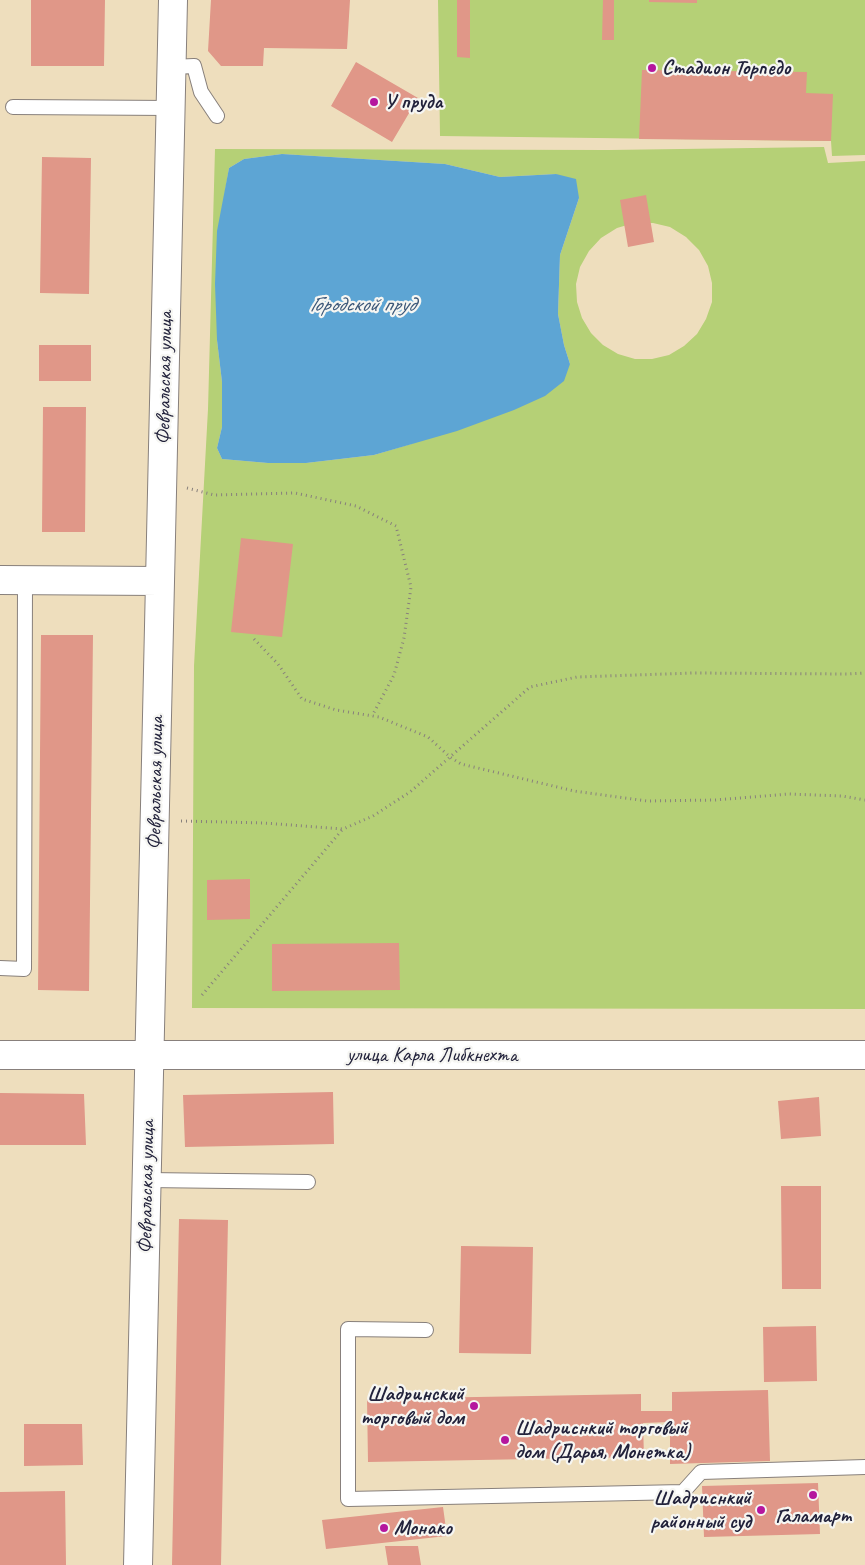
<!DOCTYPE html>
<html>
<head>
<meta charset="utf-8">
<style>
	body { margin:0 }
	canvas { display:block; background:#eedebd }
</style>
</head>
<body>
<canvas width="865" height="1565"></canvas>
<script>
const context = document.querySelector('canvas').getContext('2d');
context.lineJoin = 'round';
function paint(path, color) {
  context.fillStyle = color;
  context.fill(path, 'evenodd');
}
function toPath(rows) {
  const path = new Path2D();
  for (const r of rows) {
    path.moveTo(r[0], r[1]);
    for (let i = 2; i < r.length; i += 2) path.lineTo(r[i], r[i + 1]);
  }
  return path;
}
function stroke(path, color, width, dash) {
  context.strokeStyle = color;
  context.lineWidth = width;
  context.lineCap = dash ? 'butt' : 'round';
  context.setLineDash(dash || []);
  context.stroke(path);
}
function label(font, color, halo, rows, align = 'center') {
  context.font = font + ' Caveat,sans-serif';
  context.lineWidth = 4.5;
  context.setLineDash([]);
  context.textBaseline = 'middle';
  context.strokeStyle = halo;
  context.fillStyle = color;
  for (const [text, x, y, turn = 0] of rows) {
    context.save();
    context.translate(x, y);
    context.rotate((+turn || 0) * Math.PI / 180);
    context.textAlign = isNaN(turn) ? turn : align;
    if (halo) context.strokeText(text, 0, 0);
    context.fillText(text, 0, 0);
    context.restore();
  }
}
const green = toPath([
	[438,0,865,0,865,155,832,156,831,141,440,136],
	[824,147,828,163,865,161,865,1009,192,1008,194,666,208,409,215,149,609,150],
	[282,154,445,164,500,177,556,174,579,198,560,255,558,314,564,345,570,364,411,444,374,455,306,463,268,463,222,459,217,448,222,427,222,382,217,340,225,191,229,168,244,159],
	[634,223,653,223,670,227,686,237,699,250,708,266,712,283,712,302,706,319,697,334,684,346,669,355,652,359,635,359,618,354,603,345,591,333,582,318,577,302,576,284,580,267,589,251,601,238,617,228]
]);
const water = toPath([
	[282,154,445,164,500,177,556,174,576,179,579,198,560,255,558,314,564,345,570,364,564,381,545,396,514,410,457,431,374,455,306,463,268,463,222,459,217,448,222,427,222,382,217,340,215,284,217,231,229,168,244,159]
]);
const building = toPath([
	[31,0,105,0,104,66,31,66],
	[211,0,350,0,347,49,264,48,263,66,221,66,208,51],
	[457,0,470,0,470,58,457,57],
	[603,0,614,0,614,40,602,40],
	[649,0,697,0,697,3,649,2],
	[356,62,418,98,392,142,331,106],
	[642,70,807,72,806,93,833,94,831,141,639,139],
	[42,157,91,158,89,294,40,293],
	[646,195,654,242,628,247,620,200],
	[39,345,91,345,91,381,39,381],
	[43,407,86,407,85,532,42,532],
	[241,538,293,544,282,637,231,632],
	[41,635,93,635,89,991,38,990],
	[250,879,250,919,207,920,207,880],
	[399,943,400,990,272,991,272,944],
	[333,1092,334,1144,185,1147,183,1095],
	[0,1093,84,1094,86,1145,0,1145],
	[819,1097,821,1136,781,1139,778,1101],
	[781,1186,821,1186,821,1289,782,1289],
	[179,1219,228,1220,221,1565,172,1565],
	[461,1246,533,1247,531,1354,459,1353],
	[816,1326,817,1381,764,1382,763,1327],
	[768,1390,770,1461,670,1464,670,1422,643,1423,644,1457,368,1462,367,1399,641,1394,641,1411,672,1411,672,1392],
	[24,1424,82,1424,83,1465,24,1466],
	[818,1483,820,1534,704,1537,702,1486],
	[65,1491,66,1565,0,1565,0,1492],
	[443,1507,447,1536,326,1549,322,1520],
	[385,1546,418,1546,421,1565,388,1565]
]);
const path = toPath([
	[187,488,214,495,295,493,356,506,396,526,411,587,404,638,394,675,372,716],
	[254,639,278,664,302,699,336,710,379,717,428,737,450,757,461,764,574,791,647,801,715,800,789,794,842,796,865,800],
	[181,821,264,823,343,829,373,816,410,792,530,687,577,677,694,673,848,674,865,673],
	[202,995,342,830]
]);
const lane = toPath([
	[171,67,194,66,201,92,217,116],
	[13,107,171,108],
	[0,968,24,969,25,581],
	[147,1180,308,1182],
	[426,1330,348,1329,348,1499,683,1492,701,1472,865,1467]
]);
const street = toPath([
	[0,580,160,581],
	[138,1565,173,0]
]);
const secondary = toPath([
	[0,1055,865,1055]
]);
const markers = [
	[652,68,5,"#b5179e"],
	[374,102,5,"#b5179e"],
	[474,1406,5,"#b5179e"],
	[505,1440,5,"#b5179e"],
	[813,1495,5,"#b5179e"],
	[761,1510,5,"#b5179e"],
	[384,1528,5,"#b5179e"]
];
const poiNames = [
	["Стадион Торпедо",662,68],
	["У пруда",384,102],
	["Шадринский",464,1394,"right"],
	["торговый дом",464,1418,"right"],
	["Шадриснкий торговый",515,1428],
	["дом (Дарья, Монетка)",515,1452],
	["Шадриснкий",751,1498,"right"],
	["районный суд",751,1522,"right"],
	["Галамарт",813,1516,"center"],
	["Монако",394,1528]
];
const streetNames = [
	["Февральская улица",165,378,-89],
	["Февральская улица",156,783,-89],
	["улица Карла Либкнехта",432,1055],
	["Февральская улица",147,1187,-89]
];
const waterNames = [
	["Городской пруд",362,305]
];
paint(green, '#b5d076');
paint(water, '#5da5d4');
paint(building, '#e09788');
stroke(lane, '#88807c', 16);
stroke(street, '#88807c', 30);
stroke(secondary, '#88807c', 30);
stroke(path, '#88807c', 3, [1, 4]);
stroke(lane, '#fff', 14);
stroke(street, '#fff', 28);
stroke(secondary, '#fff', 28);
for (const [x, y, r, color] of markers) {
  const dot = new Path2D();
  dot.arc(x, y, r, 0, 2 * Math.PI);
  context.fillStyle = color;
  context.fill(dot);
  stroke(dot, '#f6f6f2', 2);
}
label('bold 21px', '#22223b', '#f6f6f2', poiNames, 'left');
label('21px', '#22223b', '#f6f6f2', streetNames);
label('italic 22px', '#3a5678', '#f6f6f2', waterNames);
</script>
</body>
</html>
